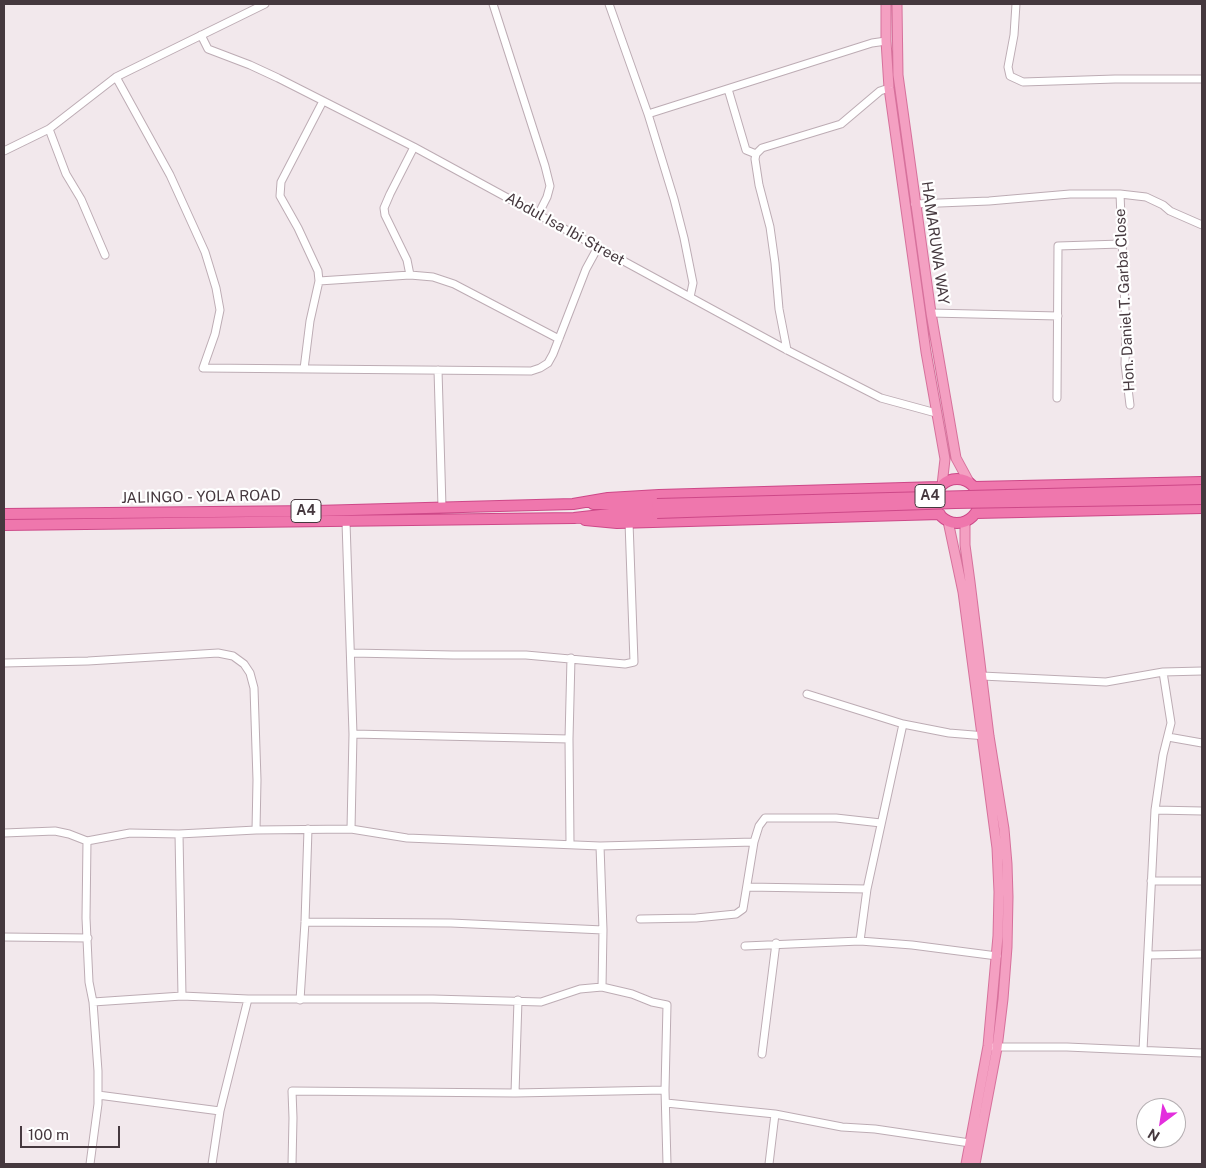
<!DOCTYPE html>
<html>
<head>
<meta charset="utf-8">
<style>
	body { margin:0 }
	#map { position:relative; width:1206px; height:1168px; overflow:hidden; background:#f2e8ec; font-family:"Public Sans",sans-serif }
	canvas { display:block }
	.frame { position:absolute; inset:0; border:5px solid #45383e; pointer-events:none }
	.north { position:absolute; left:1136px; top:1098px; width:50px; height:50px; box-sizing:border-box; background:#fff; border:1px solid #b5afb2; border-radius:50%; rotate:211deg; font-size:14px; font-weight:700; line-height:20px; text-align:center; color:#45383e }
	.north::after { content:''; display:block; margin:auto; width:18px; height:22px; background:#e32edd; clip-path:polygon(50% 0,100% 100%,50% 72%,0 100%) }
	.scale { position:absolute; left:20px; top:1126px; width:100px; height:22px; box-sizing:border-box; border:2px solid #45383e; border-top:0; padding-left:6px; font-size:15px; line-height:18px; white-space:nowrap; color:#45383e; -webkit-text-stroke:4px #fff; paint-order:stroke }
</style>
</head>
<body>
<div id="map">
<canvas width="1206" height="1168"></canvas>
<div class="frame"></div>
<div class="north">N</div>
<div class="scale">100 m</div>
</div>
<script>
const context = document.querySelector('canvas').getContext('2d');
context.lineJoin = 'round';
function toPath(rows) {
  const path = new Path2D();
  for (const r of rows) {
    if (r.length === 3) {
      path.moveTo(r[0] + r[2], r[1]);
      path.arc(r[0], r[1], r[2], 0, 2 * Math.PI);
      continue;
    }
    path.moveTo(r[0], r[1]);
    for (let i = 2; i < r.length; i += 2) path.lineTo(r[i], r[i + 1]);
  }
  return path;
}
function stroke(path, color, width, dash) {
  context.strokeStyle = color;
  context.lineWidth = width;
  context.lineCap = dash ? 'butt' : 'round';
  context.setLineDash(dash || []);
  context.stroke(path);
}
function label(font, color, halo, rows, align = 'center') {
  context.font = font + ' "Public Sans",sans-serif';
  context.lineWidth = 4.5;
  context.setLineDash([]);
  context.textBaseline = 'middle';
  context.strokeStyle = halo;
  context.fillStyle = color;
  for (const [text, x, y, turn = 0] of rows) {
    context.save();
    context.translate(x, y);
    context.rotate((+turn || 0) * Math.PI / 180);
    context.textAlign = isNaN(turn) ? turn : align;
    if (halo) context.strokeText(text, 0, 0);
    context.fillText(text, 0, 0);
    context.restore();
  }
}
const minor = toPath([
	[493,4,545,166,550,186,547,197,538,215],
	[609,4,648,114,674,199,684,238,693,283,690,297],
	[1016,4,1014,35,1008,67,1010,76,1023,82,1115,79,1202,79],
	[201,35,208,49,250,65,278,78,414,147,787,350,881,398,936,413],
	[116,77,170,175,205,252,216,288,220,310,215,334,203,368,531,371,540,368,548,363,553,354,586,269,598,247],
	[728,89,746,150,756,154],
	[648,114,872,43,886,41],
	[49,129,66,174,81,199,105,255],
	[4,151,49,129,116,77,265,4],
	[1120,194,1126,332,1125,364,1130,405],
	[915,204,989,201,1070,194,1120,194,1146,197,1163,205,1170,211,1202,225],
	[410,275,407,260,385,215,384,208,390,194,414,147],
	[319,281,410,275,433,277,454,284,559,339],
	[931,313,1058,316],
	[787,350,779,309,775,263,770,227,759,185,755,159,756,154,762,148,841,124,880,91,889,88],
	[304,369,310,321,319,281,318,271,298,228,280,196,281,182,323,101],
	[438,370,442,507],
	[1057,398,1058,246,1121,244],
	[346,522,353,734,351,829],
	[351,653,453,655,526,655,625,664,634,662,629,522],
	[4,663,88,661,218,653,233,656,244,664,250,673,254,688,257,780,256,830],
	[982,676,1106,682,1163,672,1202,671],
	[807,694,903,724],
	[353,734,569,739],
	[1168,737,1202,743],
	[1155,810,1202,811],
	[4,833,55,831,69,834,87,841,130,833,179,834,256,830,351,829,407,838,600,846,754,842],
	[179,834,182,996],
	[87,841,86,918,89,982,93,1002,98,1071,98,1104,90,1164],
	[570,843,569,739,571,658],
	[600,846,603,930,602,987],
	[1151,881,1202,881],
	[747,887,867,889],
	[640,919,696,918,736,914,743,909,754,842,759,826,765,818,836,818,881,823],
	[305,922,451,923,603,930],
	[4,937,88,938],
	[860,941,912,945,997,956],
	[745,946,860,941,867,889,903,724,949,733,986,736],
	[1149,955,1202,954],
	[300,1000,305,922,308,829],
	[93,1002,182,996,248,999,433,999,541,1002,580,989,602,987,632,994,652,1002,667,1005,665,1090,667,1164],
	[993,1047,1067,1047,1202,1053],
	[1143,1050,1155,810,1163,755,1171,723,1163,672],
	[762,1054,776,943],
	[515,1093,518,1000],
	[98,1095,220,1111],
	[666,1103,775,1114,842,1127,875,1129,970,1143],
	[212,1164,220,1111,248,999],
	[292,1164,293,1118,292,1091,515,1093,665,1090],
	[769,1164,775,1114]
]);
const major = toPath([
	[886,4,886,41,889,88,926,352,945,459,942,485],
	[897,4,898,75,931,313,956,458,969,482],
	[948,521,963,592,997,848,999,892,998,936,988,1046,966,1164],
	[965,522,965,545,970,582,989,736,1004,829,1007,864,1008,897,1007,947,1003,999,997,1048,975,1164]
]);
const highway = toPath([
	[957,501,22],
	[975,487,1202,482],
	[593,504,657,504],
	[976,513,1202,508],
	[4,514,315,511,573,504,608,498,659,495,939,487],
	[585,520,617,523,940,514],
	[4,525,574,518,610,514,657,513]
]);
const highwayBridge = toPath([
	[657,504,1202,490],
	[657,513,955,503,1202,499]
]);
const shields = [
	[930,496,30],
	[306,511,30]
];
const shieldNames = [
	["A4",930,496],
	["A4",306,511]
];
const streetNames = [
	["Abdul Isa Ibi Street",565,229,29],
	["HAMARUWA WAY",935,243,82],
	["Hon. Daniel T. Garba Close",1125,300,-93],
	["JALINGO - YOLA ROAD",201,497,-1]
];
stroke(minor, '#bdacb4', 9);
stroke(major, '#d7719c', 11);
stroke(highway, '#cd4888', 12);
stroke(minor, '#fff', 7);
stroke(major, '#f4a0c2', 9);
stroke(highway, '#ef77ad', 10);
stroke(highwayBridge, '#cd4888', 12, []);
stroke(highwayBridge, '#ef77ad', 10);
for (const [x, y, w] of shields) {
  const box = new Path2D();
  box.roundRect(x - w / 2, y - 11.5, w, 23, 4);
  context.fillStyle = '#fff';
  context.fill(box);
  stroke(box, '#45383e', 1);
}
label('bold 14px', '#45383e', null, shieldNames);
label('15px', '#45383e', '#fff', streetNames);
</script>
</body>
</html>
